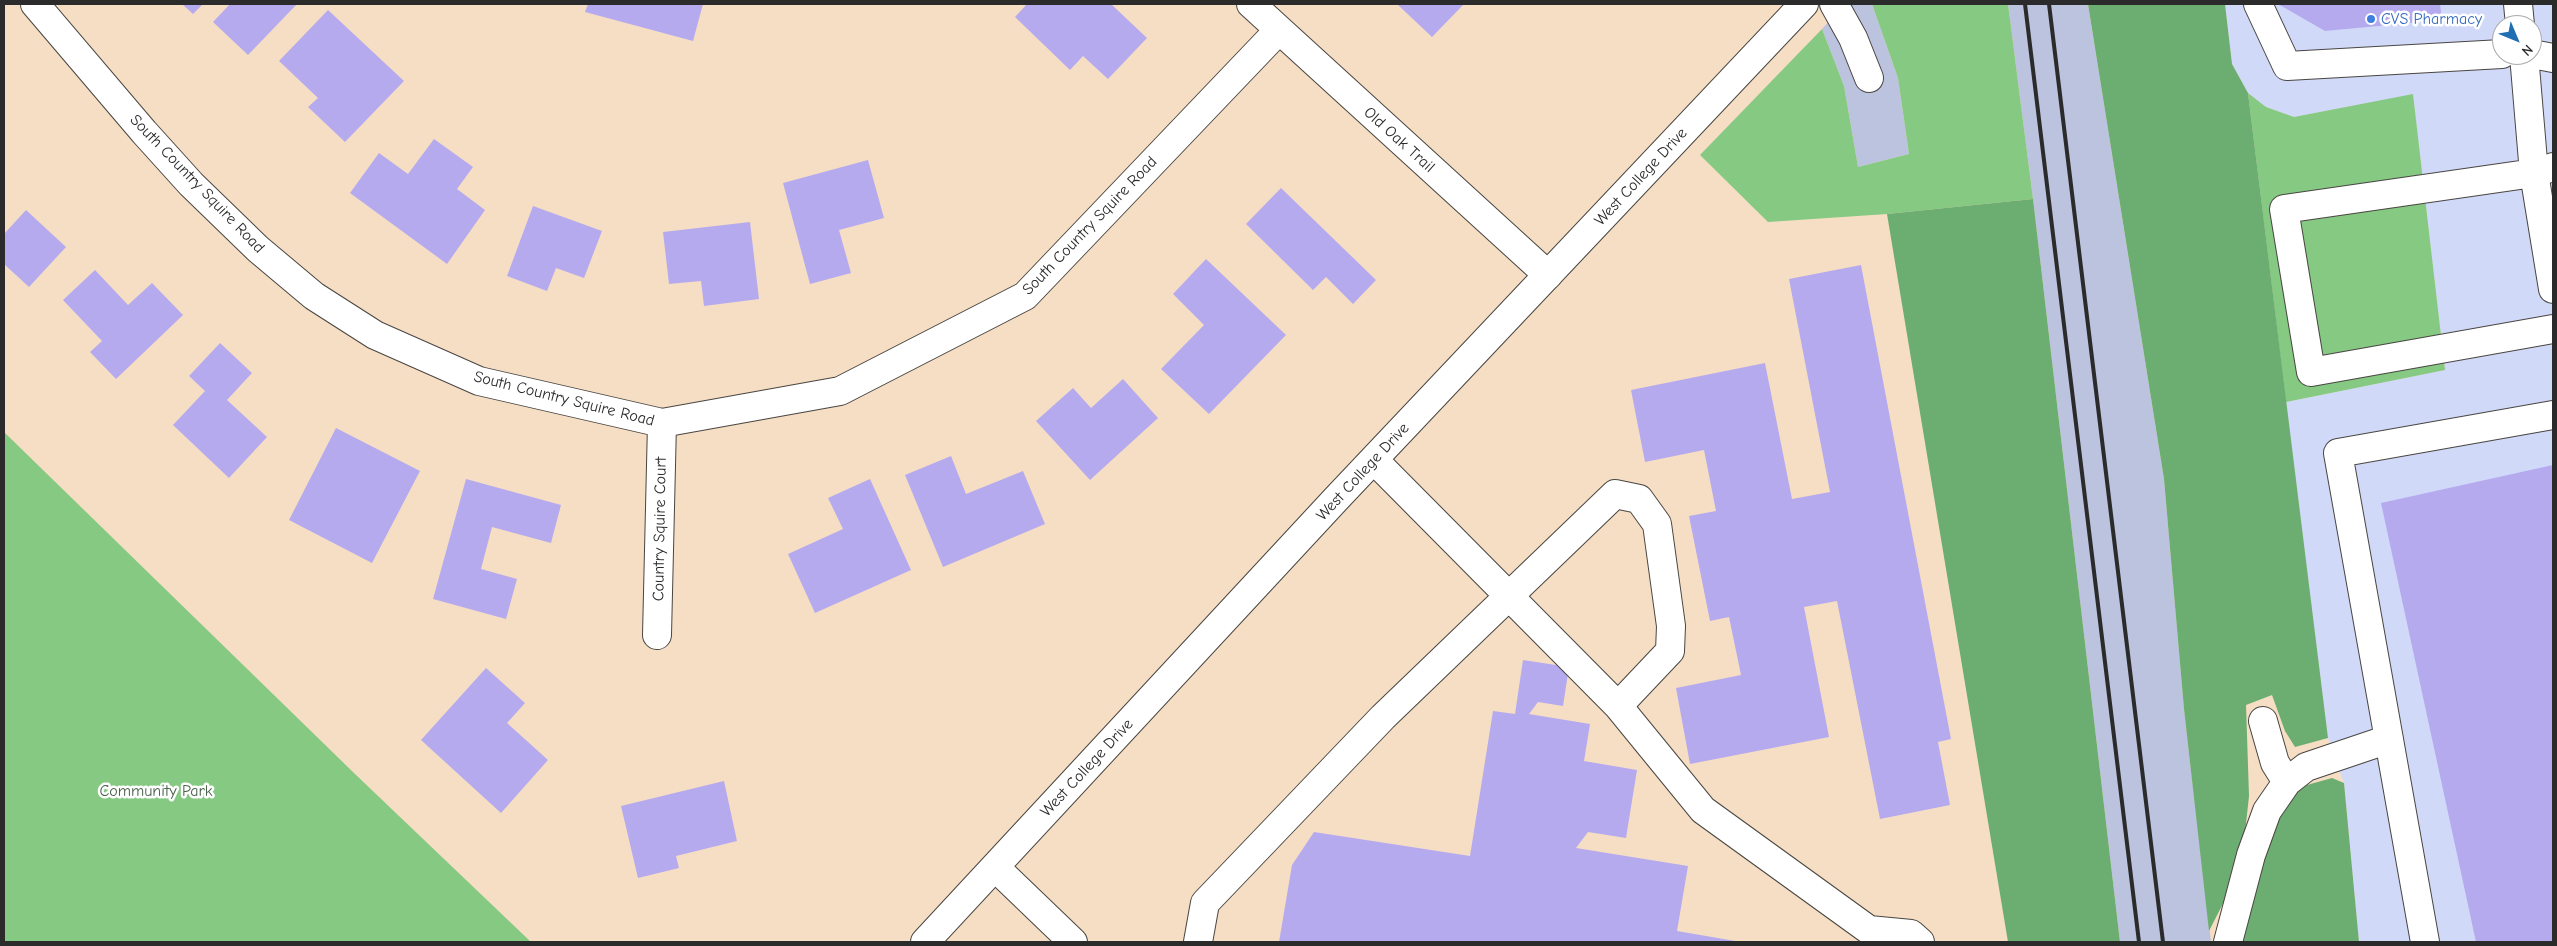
<!DOCTYPE html>
<html>
<head>
<meta charset="utf-8">
<style>
	body { margin:0 }
	#map { position:relative; width:2557px; height:946px; overflow:hidden; background:#f5dec4; font-family:"Comic Neue",sans-serif }
	canvas { display:block }
	.frame { position:absolute; inset:0; border:5px solid #2b2b2b; pointer-events:none }
	.north { position:absolute; left:2492px; top:15px; width:50px; height:50px; box-sizing:border-box; background:#fff; border:1px solid #aaa; border-radius:50%; rotate:135deg; font-size:14px; font-weight:700; line-height:20px; text-align:center; color:#2b2b2b }
	.north::after { content:''; display:block; margin:auto; width:18px; height:22px; background:#1f6fb2; clip-path:polygon(50% 0,100% 100%,50% 72%,0 100%) }
</style>
</head>
<body>
<div id="map">
<canvas width="2557" height="946"></canvas>
<div class="frame"></div>
<div class="north">N</div>
</div>
<script>
const context = document.querySelector('canvas').getContext('2d');
context.lineJoin = 'round';
function paint(path, color) {
  context.fillStyle = color;
  context.fill(path, 'evenodd');
}
function toPath(rows) {
  const path = new Path2D();
  for (const r of rows) {
    path.moveTo(r[0], r[1]);
    for (let i = 2; i < r.length; i += 2) path.lineTo(r[i], r[i + 1]);
  }
  return path;
}
function stroke(path, color, width, dash) {
  context.strokeStyle = color;
  context.lineWidth = width;
  context.lineCap = dash ? 'butt' : 'round';
  context.setLineDash(dash || []);
  context.stroke(path);
}
function label(font, color, halo, rows, align = 'center') {
  context.font = font + ' "Comic Neue",sans-serif';
  context.lineWidth = 5;
  context.setLineDash([]);
  context.textBaseline = 'middle';
  context.strokeStyle = halo;
  context.fillStyle = color;
  for (const [text, x, y, turn = 0] of rows) {
    context.save();
    context.translate(x, y);
    context.rotate((+turn || 0) * Math.PI / 180);
    context.textAlign = isNaN(turn) ? turn : align;
    if (halo) context.strokeText(text, 0, 0);
    context.fillText(text, 0, 0);
    context.restore();
  }
}
const built = toPath([
	[2225,4,2553,4,2553,942,2359,942,2344,783,2328,738,2286,402,2445,370,2413,95,2294,117,2266,107,2248,93,2232,64],
	[2502,25,2532,25,2532,55,2502,55]
]);
const industrial = toPath([
	[1845,4,1872,4,1898,78,1909,154,1858,167,1844,86,1822,29],
	[2008,4,2088,4,2164,479,2184,709,2211,942,2120,942,2033,199]
]);
const green = toPath([
	[1872,4,2008,4,2033,199,1887,214,1768,222,1700,155,1822,29,1844,86,1858,167,1909,154,1898,78],
	[2248,93,2266,107,2294,117,2413,94,2445,370,2286,402],
	[4,432,355,774,531,942,4,942]
]);
const forest = toPath([
	[2088,4,2225,4,2232,64,2248,93,2328,738,2295,747,2285,731,2272,695,2246,705,2249,796,2244,842,2236,878,2209,931,2184,709,2164,479],
	[2033,199,2120,942,2008,942,1887,214],
	[2332,778,2344,783,2359,942,2239,942,2244,912,2282,804,2307,785]
]);
const building = toPath([
	[182,4,203,4,193,14],
	[230,4,297,4,248,55,213,22],
	[588,4,703,4,693,41,585,12],
	[1027,4,1111,4,1147,38,1108,79,1083,56,1070,70,1015,17],
	[1397,4,1464,4,1432,37],
	[2278,4,2440,4,2442,20,2325,31],
	[328,10,404,81,345,142,308,107,318,98,279,61],
	[434,139,473,167,457,189,485,210,447,264,350,193,379,153,408,174],
	[868,160,884,218,839,230,851,273,810,284,783,183],
	[1281,188,1376,280,1353,304,1326,277,1313,290,1246,224],
	[533,206,602,231,584,278,556,268,547,291,507,276],
	[26,210,66,247,29,287,4,264,4,234],
	[750,222,759,299,704,306,701,281,669,284,663,232],
	[1206,259,1286,335,1209,414,1161,369,1204,325,1173,294],
	[1861,265,1951,739,1938,742,1950,805,1880,819,1837,601,1804,607,1829,737,1690,764,1676,688,1741,675,1729,617,1710,621,1689,516,1716,511,1704,450,1645,462,1631,390,1765,363,1792,499,1830,492,1789,279],
	[95,270,128,305,152,283,183,315,116,379,90,352,102,341,63,300],
	[220,343,252,373,227,400,267,437,229,478,173,425,205,391,189,376],
	[1123,379,1158,418,1090,480,1036,421,1073,388,1091,408],
	[336,428,420,471,372,563,289,520],
	[951,456,966,494,1023,471,1045,524,943,567,905,475],
	[2553,465,2553,942,2476,942,2381,503],
	[466,479,561,505,551,543,492,527,481,569,517,579,506,619,433,599],
	[870,479,911,570,815,613,788,554,843,529,828,498],
	[1523,660,1569,667,1563,706,1538,702,1529,714,1590,724,1584,761,1637,770,1626,838,1588,832,1576,848,1688,866,1677,931,1741,942,1279,942,1292,865,1314,832,1470,856,1493,711,1515,714],
	[486,668,525,703,507,723,548,760,501,813,421,740],
	[724,781,737,841,676,856,679,868,638,878,621,806]
]);
const minor = toPath([
	[35,4,144,132,191,184,258,249,314,296,375,335,479,381,662,423,840,391,1025,296,1279,30],
	[1251,4,1548,275],
	[1834,4,1853,38,1869,78],
	[2258,4,2287,66,2502,54],
	[2518,4,2520,25],
	[2532,54,2553,58],
	[2524,55,2534,173,2553,289],
	[2553,167,2534,173,2284,209,2311,372,2553,329],
	[1374,460,1618,706,1703,810,1869,930,1911,934,1920,942],
	[657,635,662,423],
	[2263,721,2275,763,2287,782],
	[996,868,1073,942],
	[1198,942,1205,903,1383,717,1615,494,1639,499,1657,524,1671,626,1670,651,1618,706],
	[2228,942,2251,855,2267,811,2287,782,2306,767,2389,739],
	[2425,942,2338,453,2553,415]
]);
const major = toPath([
	[925,942,1336,499,1804,4]
]);
const rail = toPath([
	[2025,4,2139,942],
	[2049,4,2163,942]
]);
const markers = [
	[2371,19,5,"#3f7fe0"]
];
const shopNames = [
	["CVS Pharmacy",2381,19]
];
const streetNames = [
	["Old Oak Trail",1399,140,42],
	["West College Drive",1641,177,-47],
	["South Country Squire Road",197,184,46],
	["South Country Squire Road",1090,226,-46],
	["South Country Squire Road",564,399,14],
	["West College Drive",1363,472,-47],
	["Country Squire Court",660,529,-89],
	["West College Drive",1087,768,-47]
];
const parkNames = [
	["Community Park",156,791]
];
paint(built, '#d1d9f9');
paint(industrial, '#bbc3de');
paint(green, '#85c983');
paint(forest, '#6cad71');
paint(building, '#b6aaef');
stroke(minor, '#494642', 30);
stroke(major, '#494642', 30);
stroke(minor, '#fff', 28);
stroke(major, '#fff', 28);
stroke(rail, '#2b2b2b', 4);
for (const [x, y, r, color] of markers) {
  const dot = new Path2D();
  dot.arc(x, y, r, 0, 2 * Math.PI);
  context.fillStyle = color;
  context.fill(dot);
  stroke(dot, '#fff', 2);
}
label('16px', '#366cbe', '#fff', shopNames, 'left');
label('16px', '#2b2b2b', '#fff', streetNames);
label('16px', '#4a624a', '#fff', parkNames);
</script>
</body>
</html>
